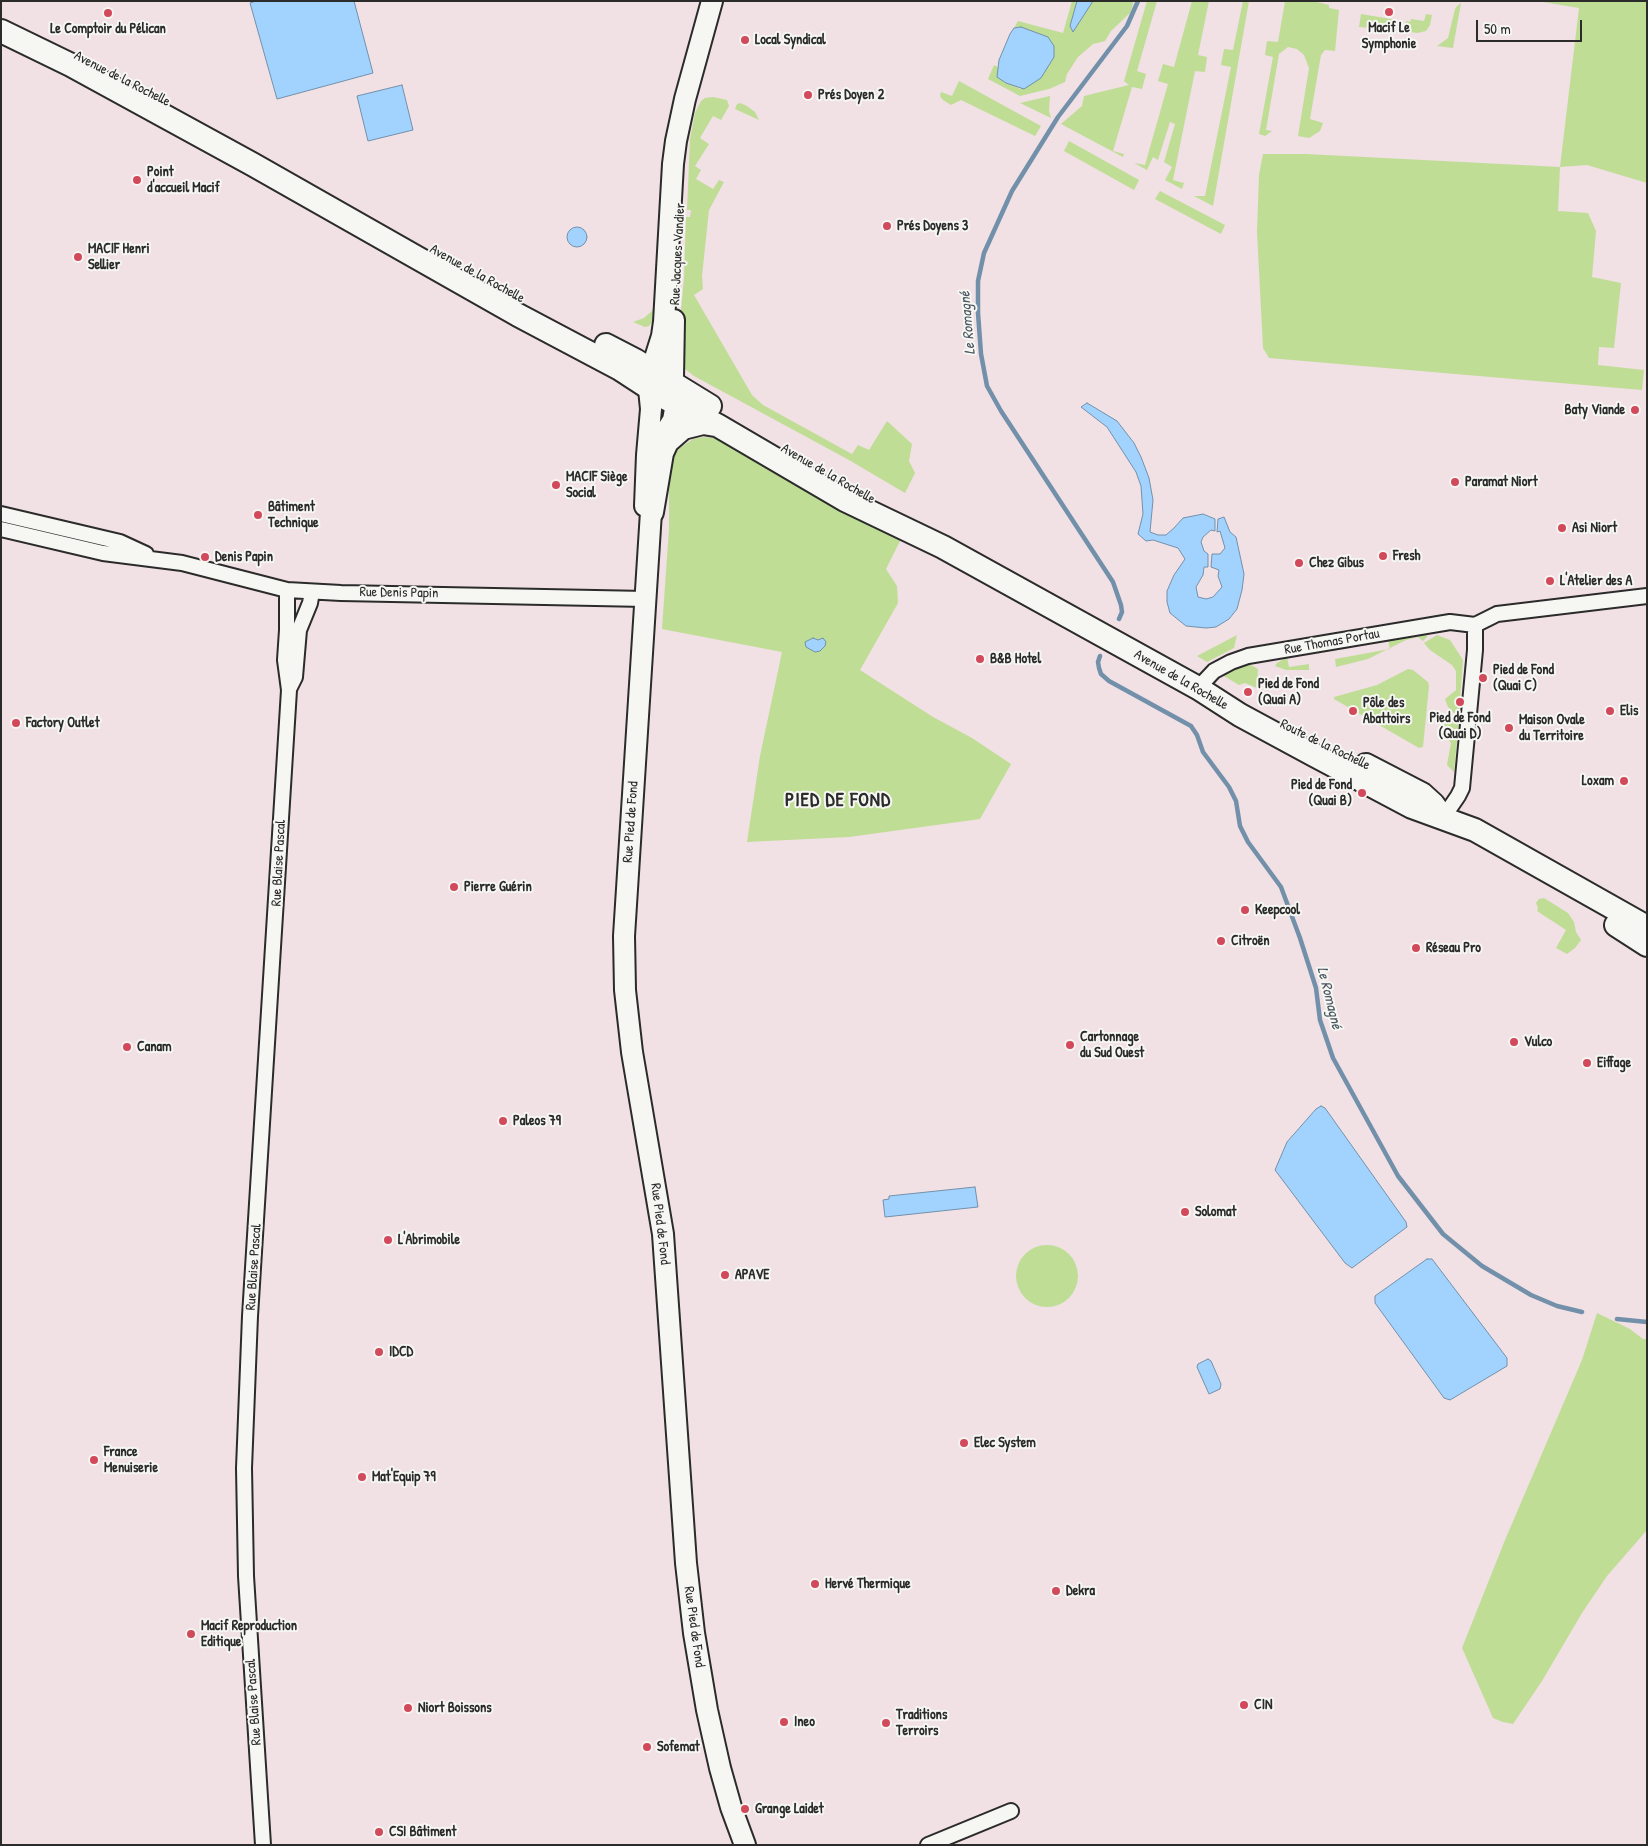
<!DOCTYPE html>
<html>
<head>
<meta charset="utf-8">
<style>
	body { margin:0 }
	#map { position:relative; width:1648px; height:1846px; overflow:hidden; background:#f1e0e4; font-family:"Patrick Hand",sans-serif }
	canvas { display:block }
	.frame { position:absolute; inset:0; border:2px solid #2b2b2b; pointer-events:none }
	.scale { position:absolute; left:1476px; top:20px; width:106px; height:22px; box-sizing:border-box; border:2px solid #2b2b2b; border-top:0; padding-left:6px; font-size:15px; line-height:18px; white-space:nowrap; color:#2b2b2b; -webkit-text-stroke:4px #f6f6f2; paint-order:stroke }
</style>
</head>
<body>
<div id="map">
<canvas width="1648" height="1846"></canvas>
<div class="frame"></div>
<div class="scale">50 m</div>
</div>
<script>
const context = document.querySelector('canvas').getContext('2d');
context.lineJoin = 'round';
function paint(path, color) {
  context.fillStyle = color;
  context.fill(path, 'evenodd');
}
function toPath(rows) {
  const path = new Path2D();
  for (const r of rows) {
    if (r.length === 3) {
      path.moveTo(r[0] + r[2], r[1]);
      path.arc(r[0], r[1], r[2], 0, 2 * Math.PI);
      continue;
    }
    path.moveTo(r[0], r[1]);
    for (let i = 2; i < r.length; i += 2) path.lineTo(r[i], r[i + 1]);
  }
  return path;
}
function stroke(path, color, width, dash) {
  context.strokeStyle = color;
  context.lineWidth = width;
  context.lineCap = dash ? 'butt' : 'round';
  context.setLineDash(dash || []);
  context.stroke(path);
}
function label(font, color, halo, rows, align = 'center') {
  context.font = font + ' "Patrick Hand",sans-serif';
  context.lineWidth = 4;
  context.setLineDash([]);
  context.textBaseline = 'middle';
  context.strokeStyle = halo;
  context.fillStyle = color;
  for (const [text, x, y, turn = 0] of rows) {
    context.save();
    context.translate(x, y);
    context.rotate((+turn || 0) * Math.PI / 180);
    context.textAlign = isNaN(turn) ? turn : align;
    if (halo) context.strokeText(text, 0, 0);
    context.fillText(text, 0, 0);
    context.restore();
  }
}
const green = toPath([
	[1072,1,1132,1,1133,3,1131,12,1111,31,1105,41,1093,44,1078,57,1067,74,1065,82,1049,89,1020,96,988,79,994,65,998,67,997,73,1006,83,1013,85,1020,89,1048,65,1054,57,1021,27,1014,28,1018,21,1063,33],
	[1147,1,1157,1,1137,71,1146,74,1142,89,1132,87,1113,151,1124,154,1123,157,1061,124,1082,106,1084,96,1129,85,1124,81],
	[1192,1,1209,1,1198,55,1207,57,1205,72,1195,71,1173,180,1184,183,1182,189,1165,180,1172,167,1164,162,1175,124,1170,122,1158,160,1153,157,1147,170,1134,163,1145,165,1168,84,1158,81,1163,64,1174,67],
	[1243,1,1249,1,1213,206,1194,196,1205,196,1231,67,1221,65,1224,49,1233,50],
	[1285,1,1313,1,1329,5,1329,8,1339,10,1335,51,1325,50,1321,55,1310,119,1323,123,1320,131,1309,138,1298,136,1309,68,1304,55,1297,49,1288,47,1279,54,1266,130,1272,131,1265,136,1259,134,1273,57,1265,55,1267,41,1278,42],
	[1537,1,1647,1,1647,183,1587,165,1560,167,1558,211,1588,213,1596,231,1592,277,1621,283,1614,348,1599,347,1598,365,1644,370,1642,390,1269,358,1263,348,1257,232,1259,175,1263,154,1306,154,1560,167,1579,8],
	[1461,3,1453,48,1437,46,1448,38,1455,9,1457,6],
	[1361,14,1397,20,1395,30,1359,27],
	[1426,14,1432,15,1430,25,1426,31,1417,33,1404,31,1406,21,1410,22,1411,19,1424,21],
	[959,81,1041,126,1035,136,961,100,951,105,943,100,940,96,941,92,952,96],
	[1050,96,1049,111,1051,118,1020,103],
	[713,97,727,100,729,106,721,120,713,116,700,138,709,144,695,166,701,170,696,179,713,189,719,180,724,182,709,210,702,276,703,289,694,295,752,395,763,405,852,454,858,445,869,450,887,421,912,444,909,461,915,473,905,493,849,460,694,376,685,369,681,361,678,343,684,278,686,217,690,217,691,210,687,210,690,139,695,113,701,101,705,98],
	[740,103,747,106,755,112,759,120,735,109,737,104],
	[1069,141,1139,180,1134,190,1064,151],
	[1160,191,1225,225,1221,234,1155,199],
	[654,303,652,322,649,326,645,327,633,322,644,318,652,311],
	[704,437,715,438,729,443,901,539,886,569,897,586,898,603,860,670,933,717,972,738,1011,764,980,819,849,837,747,842,760,756,782,652,662,629,669,529,669,483,673,455,681,447,693,439],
	[1426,632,1427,637,1423,641,1418,637,1406,640,1368,659,1336,667,1335,659,1390,649,1388,639],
	[1237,635,1234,648,1207,662,1197,656],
	[1437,635,1450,640,1463,660,1459,712,1454,713,1448,707,1445,699,1456,690,1456,671,1452,665,1430,650,1424,643],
	[1287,657,1289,667,1309,664,1309,670,1286,670,1275,666,1277,663],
	[1242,664,1249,664,1258,669,1257,688,1245,683,1239,685,1222,675,1223,672],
	[1408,669,1413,670,1428,682,1429,686,1423,747,1419,748,1334,699,1334,697,1377,685],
	[1447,721,1459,721,1454,772,1447,765,1451,743,1441,729],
	[1544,898,1568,913,1574,922,1576,932,1581,940,1575,948,1567,954,1556,948,1566,930,1537,911,1538,908,1536,903,1539,899],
	[1047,1276,31],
	[1597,1313,1630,1329,1643,1339,1647,1339,1647,1530,1607,1576,1582,1613,1542,1681,1513,1724,1503,1722,1493,1718,1462,1648,1505,1540,1582,1360]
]);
const water = toPath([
	[256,1,354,1,373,73,277,99,250,3,256,1],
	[1077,1,1093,1,1073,32,1070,26,1077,1],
	[1021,27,1048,37,1054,46,1054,57,1041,78,1024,89,1006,83,997,77,999,60,1010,34,1014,28,1021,27],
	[402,85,413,130,368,141,357,96,402,85],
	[577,237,10],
	[1087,403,1117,421,1134,443,1141,457,1149,478,1153,500,1150,532,1158,535,1166,535,1174,528,1183,518,1203,514,1215,519,1215,531,1211,530,1203,537,1201,542,1204,551,1208,554,1208,567,1204,567,1203,575,1196,587,1198,597,1206,599,1213,597,1222,587,1218,576,1219,570,1211,567,1212,554,1220,554,1225,548,1220,531,1217,532,1218,519,1224,517,1230,532,1236,537,1244,574,1242,590,1237,609,1229,619,1216,627,1206,628,1186,626,1170,613,1167,602,1167,591,1174,575,1185,559,1178,548,1153,540,1146,541,1138,534,1143,514,1141,486,1136,472,1107,427,1081,407,1087,403],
	[813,638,818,640,823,638,826,642,825,646,820,651,815,652,806,647,805,642,813,638],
	[1321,1106,1325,1108,1406,1222,1407,1227,1352,1268,1345,1263,1275,1170,1287,1142,1316,1109,1321,1106],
	[975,1187,978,1207,885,1217,883,1200,889,1199,889,1196,975,1187],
	[1427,1259,1432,1259,1507,1358,1507,1366,1450,1400,1444,1398,1375,1303,1375,1296,1427,1259],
	[1208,1359,1211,1361,1221,1384,1220,1389,1209,1394,1197,1367,1198,1364,1208,1359]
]);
const stream = toPath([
	[1119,619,1122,612,1121,605,1113,582,1001,411,987,386,981,354,978,313,978,281,984,253,1012,191,1058,117,1127,26,1138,1],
	[1100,656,1098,662,1099,668,1101,674,1109,681,1191,726,1197,735,1203,752,1229,787,1236,801,1240,826,1248,842,1281,887,1300,938,1316,988,1320,1020,1333,1058,1398,1176,1443,1234,1482,1266,1531,1295,1557,1306,1582,1312],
	[1617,1319,1647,1322]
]);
const street = toPath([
	[1,514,120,542,146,554],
	[1,529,103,553,182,563,287,590,341,593,646,599],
	[1198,688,1214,671,1231,662,1248,656,1450,622,1475,625,1497,614,1647,596],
	[289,689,295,677,299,630,310,603,312,592],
	[1443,818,1458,796,1462,788,1475,650,1475,625],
	[263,1845,246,1576,244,1468,250,1316,289,690,285,660,287,630,287,590],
	[928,1845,1011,1811]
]);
const secondary = toPath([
	[651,371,662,336,664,322,673,164,676,141,685,99,712,1],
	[674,385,673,377,674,320],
	[656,447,673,420,676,404],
	[652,496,624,936,625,990,632,1052,663,1234,686,1563,694,1633,707,1710,720,1768,731,1807,745,1845],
	[645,506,647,455,651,409,649,389]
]);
const primary = toPath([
	[1,31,71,65,252,164,518,315,620,369,663,397,717,425,845,500,943,547,1198,688,1240,715,1314,755,1412,807,1475,830,1647,927],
	[606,345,635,360,710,406],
	[652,512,662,453,667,442,683,428,703,423,715,425],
	[1366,765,1422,794,1433,804,1443,818],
	[1616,925,1647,945]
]);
const markers = [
	[1389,12,5,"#d1495b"],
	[108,13,5,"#d1495b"],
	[745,40,5,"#d1495b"],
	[808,95,5,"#d1495b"],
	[137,180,5,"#d1495b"],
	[887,226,5,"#d1495b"],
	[78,257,5,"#d1495b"],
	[1635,410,5,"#d1495b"],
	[1455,482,5,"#d1495b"],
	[556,485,5,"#d1495b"],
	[258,515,5,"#d1495b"],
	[1562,528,5,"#d1495b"],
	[1383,556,5,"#d1495b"],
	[205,557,5,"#d1495b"],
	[1299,563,5,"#d1495b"],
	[1550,581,5,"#d1495b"],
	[980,659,5,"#d1495b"],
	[1483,678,5,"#d1495b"],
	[1248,692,5,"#d1495b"],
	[1460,702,5,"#d1495b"],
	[1353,711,5,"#d1495b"],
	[1610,711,5,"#d1495b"],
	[16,723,5,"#d1495b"],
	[1509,728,5,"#d1495b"],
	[1624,781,5,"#d1495b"],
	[1362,793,5,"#d1495b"],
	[454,887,5,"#d1495b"],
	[1245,910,5,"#d1495b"],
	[1221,941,5,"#d1495b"],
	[1416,948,5,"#d1495b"],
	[1514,1042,5,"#d1495b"],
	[1070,1045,5,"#d1495b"],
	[127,1047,5,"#d1495b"],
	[1587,1063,5,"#d1495b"],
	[503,1121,5,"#d1495b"],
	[1185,1212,5,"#d1495b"],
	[388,1240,5,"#d1495b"],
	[725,1275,5,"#d1495b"],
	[379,1352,5,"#d1495b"],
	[964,1443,5,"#d1495b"],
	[94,1460,5,"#d1495b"],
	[362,1477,5,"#d1495b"],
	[815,1584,5,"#d1495b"],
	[1056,1591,5,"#d1495b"],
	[191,1634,5,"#d1495b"],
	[1244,1705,5,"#d1495b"],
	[408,1708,5,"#d1495b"],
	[784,1722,5,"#d1495b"],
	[886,1723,5,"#d1495b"],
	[647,1747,5,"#d1495b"],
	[745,1809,5,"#d1495b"],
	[379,1832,5,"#d1495b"]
];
const poiNames = [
	["Macif Le",1389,28,"center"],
	["Symphonie",1389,44,"center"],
	["Le Comptoir du Pélican",108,29,"center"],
	["Local Syndical",755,40],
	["Prés Doyen 2",818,95],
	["Point",147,172],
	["d'accueil Macif",147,188],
	["Prés Doyens 3",897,226],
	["MACIF Henri",88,249],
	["Sellier",88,265],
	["Baty Viande",1625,410,"right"],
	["MACIF Siège",566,477],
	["Social",566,493],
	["Paramat Niort",1465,482],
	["Bâtiment",268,507],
	["Technique",268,523],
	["Asi Niort",1572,528],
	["Fresh",1393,556],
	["Denis Papin",215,557],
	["Chez Gibus",1309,563],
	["L'Atelier des A",1560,581],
	["B&B Hotel",990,659],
	["Pied de Fond",1493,670],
	["(Quai C)",1493,686],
	["Pied de Fond",1258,684],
	["(Quai A)",1258,700],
	["Pôle des",1363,703],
	["Abattoirs",1363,719],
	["Elis",1620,711],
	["Pied de Fond",1460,718,"center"],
	["(Quai D)",1460,734,"center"],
	["Maison Ovale",1519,720],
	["du Territoire",1519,736],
	["Factory Outlet",26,723],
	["Loxam",1614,781,"right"],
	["Pied de Fond",1352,785,"right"],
	["(Quai B)",1352,801,"right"],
	["Pierre Guérin",464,887],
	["Keepcool",1255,910],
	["Citroën",1231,941],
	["Réseau Pro",1426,948],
	["Cartonnage",1080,1037],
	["du Sud Ouest",1080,1053],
	["Vulco",1524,1042],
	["Canam",137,1047],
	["Eiffage",1597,1063],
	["Paleos 79",513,1121],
	["Solomat",1195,1212],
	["L'Abrimobile",398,1240],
	["APAVE",735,1275],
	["IDCD",389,1352],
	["Elec System",974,1443],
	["France",104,1452],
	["Menuiserie",104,1468],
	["Mat'Equip 79",372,1477],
	["Hervé Thermique",825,1584],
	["Dekra",1066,1591],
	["Macif Reproduction",201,1626],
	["Editique",201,1642],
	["CIN",1254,1705],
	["Niort Boissons",418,1708],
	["Traditions",896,1715],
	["Terroirs",896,1731],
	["Ineo",794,1722],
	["Sofemat",657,1747],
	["Grange Laidet",755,1809],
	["CSI Bâtiment",389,1832]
];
const streetNames = [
	["Avenue de la Rochelle",122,79,27],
	["Rue Jacques Vandier",678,254,-87],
	["Avenue de la Rochelle",477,274,29],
	["Avenue de la Rochelle",828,474,30],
	["Rue Denis Papin",399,593,1],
	["Rue Thomas Portau",1332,642,-10],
	["Avenue de la Rochelle",1181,680,30],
	["Route de la Rochelle",1325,745,26],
	["Rue Pied de Fond",631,822,-86],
	["Rue Blaise Pascal",279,863,-87],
	["Rue Pied de Fond",660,1224,83],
	["Rue Blaise Pascal",254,1267,-86],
	["Rue Pied de Fond",694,1627,82],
	["Rue Blaise Pascal",254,1702,-94]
];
const waterNames = [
	["Le Romagné",968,323,-95],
	["Le Romagné",1329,998,76]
];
const districtNames = [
	["PIED DE FOND",838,801]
];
paint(green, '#bfdd95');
paint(water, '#a2d3fe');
stroke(water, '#7290aa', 1);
stroke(stream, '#7290aa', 4.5);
stroke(street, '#2b2b2b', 18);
stroke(secondary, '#2b2b2b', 24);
stroke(primary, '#2b2b2b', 26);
stroke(street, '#f6f6f2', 14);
stroke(secondary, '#f6f6f2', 20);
stroke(primary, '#f6f6f2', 22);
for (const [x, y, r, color] of markers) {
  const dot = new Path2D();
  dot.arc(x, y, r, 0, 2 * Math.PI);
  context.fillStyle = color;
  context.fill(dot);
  stroke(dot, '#f6f6f2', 2);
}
label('bold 14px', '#2b2b2b', '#f6f6f2', poiNames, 'left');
label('14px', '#2b2b2b', '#f6f6f2', streetNames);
label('italic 15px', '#495560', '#f6f6f2', waterNames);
context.letterSpacing = '1px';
label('bold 19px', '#2b2b2b', '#f6f6f2', districtNames);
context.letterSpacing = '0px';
</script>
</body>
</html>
